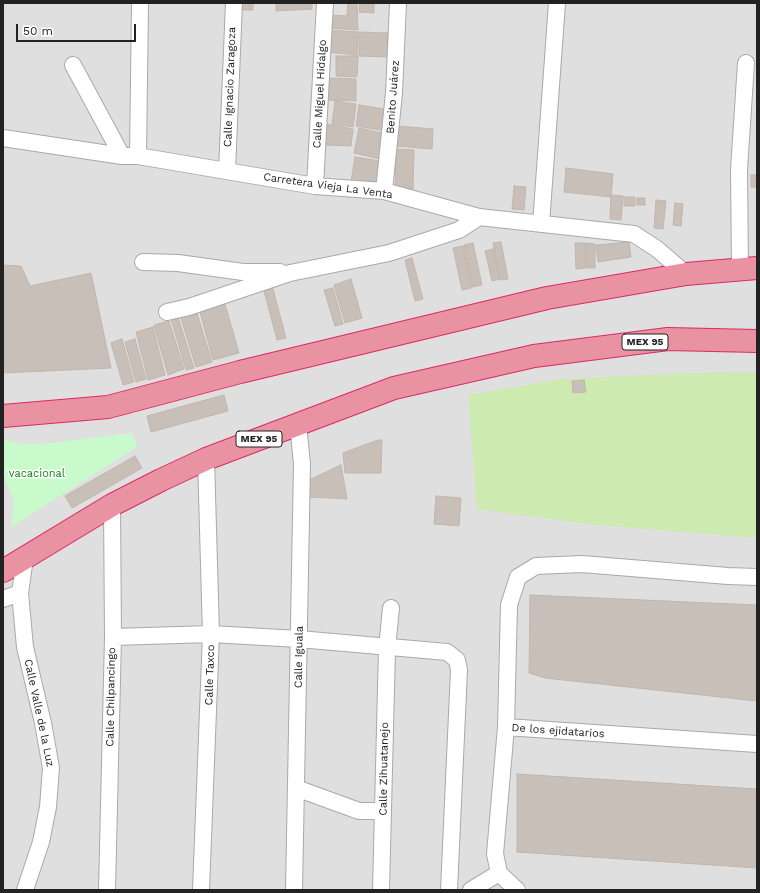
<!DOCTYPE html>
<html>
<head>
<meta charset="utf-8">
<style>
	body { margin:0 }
	#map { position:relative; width:760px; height:893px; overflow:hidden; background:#f2efe9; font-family:"Work Sans",sans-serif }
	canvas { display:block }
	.frame { position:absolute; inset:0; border:4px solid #222; pointer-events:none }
	.scale { position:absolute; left:16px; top:24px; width:120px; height:18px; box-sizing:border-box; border:2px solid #222; border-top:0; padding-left:5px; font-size:12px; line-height:14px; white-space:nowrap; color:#222; -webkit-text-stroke:3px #fff; paint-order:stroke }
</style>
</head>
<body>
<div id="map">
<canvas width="760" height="893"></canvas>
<div class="frame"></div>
<div class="scale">50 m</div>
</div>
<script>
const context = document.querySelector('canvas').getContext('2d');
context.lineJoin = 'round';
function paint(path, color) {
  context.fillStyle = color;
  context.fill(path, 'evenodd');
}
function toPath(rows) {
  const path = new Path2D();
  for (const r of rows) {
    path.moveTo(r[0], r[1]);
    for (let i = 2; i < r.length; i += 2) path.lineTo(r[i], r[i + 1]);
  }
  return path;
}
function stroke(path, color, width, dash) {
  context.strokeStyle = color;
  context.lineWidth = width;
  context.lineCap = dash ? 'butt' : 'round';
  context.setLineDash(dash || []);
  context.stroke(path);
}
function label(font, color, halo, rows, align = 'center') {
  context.font = font + ' "Work Sans",sans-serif';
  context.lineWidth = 3;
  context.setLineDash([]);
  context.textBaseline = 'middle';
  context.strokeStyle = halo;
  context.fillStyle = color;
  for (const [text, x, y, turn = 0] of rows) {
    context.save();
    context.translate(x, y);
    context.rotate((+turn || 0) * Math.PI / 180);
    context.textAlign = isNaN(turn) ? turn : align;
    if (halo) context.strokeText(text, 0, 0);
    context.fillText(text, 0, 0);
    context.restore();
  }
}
const residential = toPath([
	[3,3,757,3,757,890,3,890]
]);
const grass = toPath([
	[757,372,757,538,586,524,477,509,468,395,562,379,690,373]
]);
const park = toPath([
	[132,433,137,447,11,527,14,502,3,474,3,440,24,444,52,443]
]);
const building = toPath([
	[239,3,253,3,253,10,238,10,239,3],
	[276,3,312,3,312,9,276,11,276,3],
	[348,3,357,3,358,30,329,28,330,15,347,16,348,3],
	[360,3,374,3,374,13,359,12,360,3],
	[329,30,358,32,357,55,327,52,329,30],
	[359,32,388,33,388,57,359,56,359,32],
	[336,56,358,56,357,77,336,76,336,56],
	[329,78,356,79,356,101,328,100,329,78],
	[335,101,356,104,353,127,332,124,335,101],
	[359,105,390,110,386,131,356,126,359,105],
	[326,124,353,129,351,146,325,145,326,124],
	[398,126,433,129,432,149,396,146,398,126],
	[359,128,386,134,380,159,354,153,359,128],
	[396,149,414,150,413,189,395,189,396,149],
	[355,157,380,161,377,186,351,182,355,157],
	[566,168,613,174,611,197,564,192,566,168],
	[751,175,757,175,757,187,751,187,751,175],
	[514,186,526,187,524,210,512,209,514,186],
	[611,195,623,196,621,220,610,219,611,195],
	[624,197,635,197,635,206,624,206,624,197],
	[637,198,645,198,645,205,637,205,637,198],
	[656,200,666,201,663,229,654,228,656,200],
	[675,203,683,204,681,226,673,225,675,203],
	[501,242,508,279,500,280,493,243,501,242],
	[629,242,631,257,598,262,596,245,629,242],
	[473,243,482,285,472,287,464,245,473,243],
	[575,243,585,243,585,268,576,269,575,243],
	[586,243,595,244,595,268,586,268,586,243],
	[463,246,471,288,462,290,453,248,463,246],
	[493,249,500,279,492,281,485,251,493,249],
	[412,258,423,299,415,301,405,260,412,258],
	[3,265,21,266,30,286,91,273,111,368,3,373,3,265],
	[351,279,362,318,345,323,334,285,351,279],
	[333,288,343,324,335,326,324,290,333,288],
	[273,289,286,338,277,340,264,291,273,289],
	[225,304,239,353,213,360,200,312,225,304],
	[196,310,212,362,196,367,180,315,196,310],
	[178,317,194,368,186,370,171,319,178,317],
	[169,321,184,369,168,375,154,325,169,321],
	[153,327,165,375,148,380,136,332,153,327],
	[122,339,134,382,123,385,111,343,122,339],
	[135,339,146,379,136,382,125,342,135,339],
	[584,380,586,392,573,393,572,381,584,380],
	[224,395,228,411,151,432,147,416,224,395],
	[378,440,382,440,381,473,345,473,343,453,378,440],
	[135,456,142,468,72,508,65,496,135,456],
	[341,465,347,499,309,497,309,480,341,465],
	[436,496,461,498,459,526,434,524,436,496],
	[530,595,757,605,757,701,545,678,529,673,530,595],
	[517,774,757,789,757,868,517,852,517,774]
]);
const minor = toPath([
	[73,65,122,156],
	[3,138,122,156,138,156,315,186,384,191,479,217,634,234,657,249,686,274],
	[138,156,140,3],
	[227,171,234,3],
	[315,186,325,3],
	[384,191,394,93,398,3],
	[541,224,557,3],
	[143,262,178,263,243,272,280,272],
	[740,270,739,169,746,63],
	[167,312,189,307,290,273,389,253,459,230,479,217],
	[3,599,20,593],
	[113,637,211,634,299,639,447,652,457,660,459,670,449,890],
	[506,727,757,744],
	[296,788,359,811,383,811],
	[499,873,495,854,506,727,509,605,518,577,536,566,582,564,728,576,757,577],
	[499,873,517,890],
	[25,890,41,842,48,807,51,768,43,723,25,647,20,593,25,558],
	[107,890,113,637,112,505],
	[201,890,211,634,206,459],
	[294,890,302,464,298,424],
	[381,890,387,648,391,608],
	[471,890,499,873]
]);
const highway = toPath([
	[3,416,108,407,240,372,547,298,686,274,757,268],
	[3,571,112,505,161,480,206,459,394,388,534,356,668,339,757,341]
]);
const shields = [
	[645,342,46],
	[259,439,46]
];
const shieldNames = [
	["MEX 95",645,342],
	["MEX 95",259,439]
];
const streetNames = [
	["Calle Ignacio Zaragoza",230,87,-88],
	["Calle Miguel Hidalgo",320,94,-87],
	["Benito Juárez",393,97,-86],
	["Carretera Vieja La Venta",328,186,8],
	["Calle Iguala",299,657,-89],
	["Calle Taxco",210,675,-88],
	["Calle Chilpancingo",111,697,-89],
	["Calle Valle de la Luz",39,713,78],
	["De los ejidatarios",558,731,4],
	["Calle Zihuatanejo",384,769,-89]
];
const parkNames = [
	["vacacional",37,474]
];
paint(residential, '#e0dfdf');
paint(grass, '#cdebb0');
paint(park, '#c8facc');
paint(building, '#c7bfb8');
stroke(building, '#c4b6ab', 1);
stroke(minor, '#a9a9a9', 18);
stroke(highway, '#dc2a67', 24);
stroke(minor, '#fff', 16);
stroke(highway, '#e892a2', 22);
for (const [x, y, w] of shields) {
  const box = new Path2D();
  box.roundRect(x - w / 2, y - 8, w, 16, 3);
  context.fillStyle = '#fff';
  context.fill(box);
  stroke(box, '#222', 1);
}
label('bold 10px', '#222', null, shieldNames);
label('11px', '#222', '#fff', streetNames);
label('11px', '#0c8416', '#fff', parkNames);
</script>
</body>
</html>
